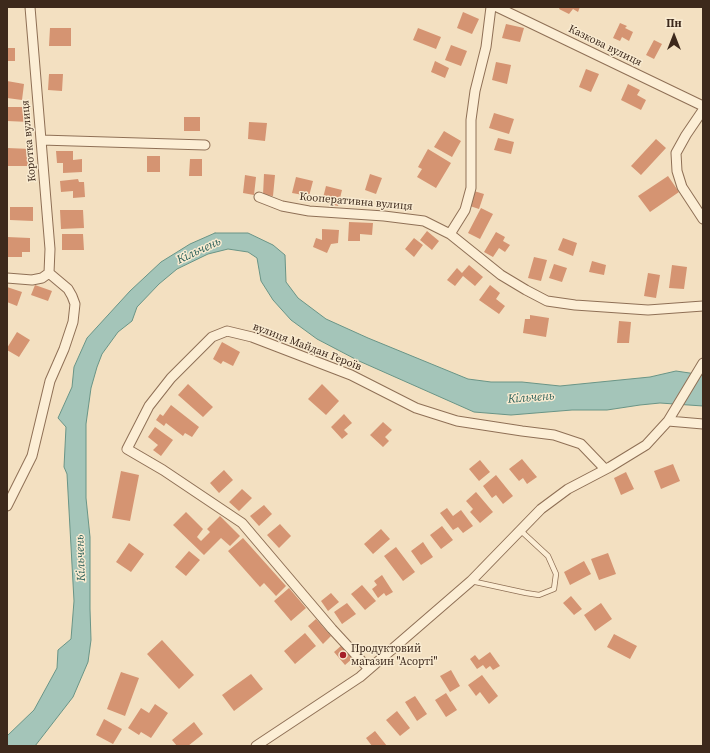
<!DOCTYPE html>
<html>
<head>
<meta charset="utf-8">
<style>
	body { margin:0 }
	#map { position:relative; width:710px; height:753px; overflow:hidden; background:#f3e0c1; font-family:"Source Serif 4",serif }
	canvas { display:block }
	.frame { position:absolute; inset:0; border:8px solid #3d291c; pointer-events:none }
	.north { position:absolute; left:654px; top:16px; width:40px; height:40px; -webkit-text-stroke:3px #f9ebd1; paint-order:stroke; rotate:0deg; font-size:11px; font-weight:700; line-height:16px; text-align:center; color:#3d291c }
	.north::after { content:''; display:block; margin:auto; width:14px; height:18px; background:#3d291c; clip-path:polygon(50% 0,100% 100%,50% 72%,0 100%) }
</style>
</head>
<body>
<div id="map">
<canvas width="710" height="753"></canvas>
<div class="frame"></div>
<div class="north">Пн</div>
</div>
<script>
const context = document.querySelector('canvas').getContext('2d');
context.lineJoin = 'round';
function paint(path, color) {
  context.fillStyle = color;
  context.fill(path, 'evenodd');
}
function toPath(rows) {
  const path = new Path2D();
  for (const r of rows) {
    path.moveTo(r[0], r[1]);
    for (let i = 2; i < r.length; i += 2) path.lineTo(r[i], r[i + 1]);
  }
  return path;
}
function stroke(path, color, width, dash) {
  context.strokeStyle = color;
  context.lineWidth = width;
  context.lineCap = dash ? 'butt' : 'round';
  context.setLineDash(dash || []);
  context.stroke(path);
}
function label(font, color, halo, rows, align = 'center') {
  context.font = font + ' "Source Serif 4",serif';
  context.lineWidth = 3;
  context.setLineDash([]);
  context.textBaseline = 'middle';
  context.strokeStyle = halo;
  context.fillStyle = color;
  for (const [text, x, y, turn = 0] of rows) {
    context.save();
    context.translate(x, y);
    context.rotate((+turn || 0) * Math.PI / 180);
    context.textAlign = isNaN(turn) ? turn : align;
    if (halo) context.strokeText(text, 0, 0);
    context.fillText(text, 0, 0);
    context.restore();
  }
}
const water = toPath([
	[215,233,248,233,273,245,285,255,286,282,298,298,326,319,368,338,468,379,491,382,522,382,560,386,650,377,676,371,703,375,703,406,660,403,640,405,607,410,572,410,511,415,474,412,359,361,317,339,291,320,273,300,261,281,257,258,248,252,228,249,208,254,177,269,159,284,137,307,132,321,118,332,102,354,97,367,91,388,86,424,86,498,90,537,90,609,91,640,88,662,73,697,35,746,7,746,7,736,34,710,57,668,58,650,71,639,74,601,67,474,64,467,66,427,58,418,72,387,74,367,87,338,130,291,161,262,190,244,215,233]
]);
const building = toPath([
	[560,7,580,7,578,12,573,9,569,14,559,9],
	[463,12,479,19,472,34,457,28],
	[620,23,627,26,625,28,633,32,629,41,622,37,620,41,613,38],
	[506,24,524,28,520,42,502,38],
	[50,28,71,28,71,46,49,46],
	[418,28,441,37,436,49,413,40],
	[654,40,662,44,654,59,646,55],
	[451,45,467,51,461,66,445,60],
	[7,48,15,48,15,61,7,61],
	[435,61,449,68,445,78,431,72],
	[496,62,511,65,507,84,492,80],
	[586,69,599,74,591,92,579,87],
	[49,74,63,74,62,91,48,90],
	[7,81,24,84,22,100,7,98],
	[628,84,640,90,637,95,646,100,641,110,621,100],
	[7,107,29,107,29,122,7,121],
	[494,113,514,119,509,134,489,128],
	[184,117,200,117,200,131,184,131],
	[249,122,267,123,265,141,248,139],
	[444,131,461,141,452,157,434,147],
	[498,138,514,142,511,154,494,150],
	[656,139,666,148,641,175,631,166],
	[7,148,31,149,30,166,7,166],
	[428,149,451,163,436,188,417,177,422,169,418,167],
	[56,151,73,151,73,160,82,159,82,172,63,173,63,163,57,163],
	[147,156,160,156,160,172,147,172],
	[190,159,202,159,202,176,189,176],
	[264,174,275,175,273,196,263,195],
	[370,174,382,178,376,194,365,190],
	[245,175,256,177,254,195,243,193],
	[668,176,679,192,650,212,638,196],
	[296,177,313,181,309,196,292,193],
	[78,179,79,182,84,182,85,197,73,198,73,191,61,192,60,181],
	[326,186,342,190,338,206,322,202],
	[474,191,484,194,479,209,470,206],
	[10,207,33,207,33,221,10,220],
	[481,208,493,214,480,239,468,233],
	[60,210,83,210,84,228,61,229],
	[349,222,373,223,372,235,360,234,360,241,348,241],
	[322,229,339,230,338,243,331,244,327,253,313,247,316,238,322,240],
	[427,231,439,241,432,250,420,240],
	[496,232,505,237,503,241,510,245,505,252,499,248,493,257,484,252],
	[62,234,83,234,84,250,62,250],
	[7,237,30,238,30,252,22,252,22,257,7,257],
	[414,238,423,245,414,257,405,249],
	[563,238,577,243,573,256,558,250],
	[534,257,547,260,541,281,528,278],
	[592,261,606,265,604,275,589,272],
	[554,264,567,268,562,282,549,278],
	[469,265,483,277,475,286,463,276,455,286,447,280,457,268,462,273],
	[672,265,687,267,684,289,669,288],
	[648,273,660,275,656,298,644,296],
	[35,285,52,291,48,301,31,295],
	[490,285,500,293,496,299,505,306,499,314,479,300],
	[7,287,22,292,17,306,7,302],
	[530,315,549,318,546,337,523,333,525,319,530,319],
	[619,321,631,322,629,343,617,343],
	[17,332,30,340,19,357,7,350,7,348],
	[222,342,240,352,233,366,223,361,221,364,213,359],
	[188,384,213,407,203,417,178,395],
	[322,384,339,401,326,415,308,399],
	[171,405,199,427,192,437,185,433,183,436,166,423,164,426,156,420,160,414,163,416],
	[344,414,352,423,344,430,348,434,342,439,331,427],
	[383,422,392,430,385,437,389,441,383,447,370,435],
	[155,427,173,440,161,456,153,450,158,445,148,437],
	[522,459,537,477,527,484,523,478,519,481,509,469],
	[480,460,490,472,479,481,469,469],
	[673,464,680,481,661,489,654,471],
	[224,470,233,480,219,493,210,483],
	[121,471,139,475,130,521,112,518],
	[626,472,634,489,621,495,614,478],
	[496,475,513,496,503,504,496,495,492,498,483,486],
	[242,489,252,498,239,511,229,502],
	[476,492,493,512,480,523,470,512,473,509,466,501],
	[264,505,272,514,259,526,250,516],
	[447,508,453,516,461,510,473,526,463,533,458,527,453,530,440,513],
	[186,512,203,529,197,537,201,541,210,532,207,529,220,516,240,536,230,546,221,538,204,555,173,525],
	[280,524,291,536,279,548,267,535],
	[442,526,453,540,441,549,430,535],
	[381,529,390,539,373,554,364,544],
	[243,538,286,586,276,596,264,583,260,587,228,551],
	[423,542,433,557,421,565,411,551],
	[129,543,144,554,131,572,116,562],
	[396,547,415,572,403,581,384,556],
	[189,551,200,560,186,576,175,567],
	[608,553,616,574,599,580,591,559],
	[584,561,591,574,570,585,564,572],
	[382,575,393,592,386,596,384,593,378,598,372,589,377,585,374,581],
	[362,585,376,601,365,610,351,594],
	[289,588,306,608,291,621,274,601],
	[331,593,339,602,328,611,321,601],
	[571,596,582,609,574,615,563,603],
	[347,603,356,614,342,624,334,612],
	[601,603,612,619,595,631,584,615],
	[316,619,331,636,323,644,308,626],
	[305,633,316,646,295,664,284,651],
	[614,634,637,646,630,659,607,647],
	[162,640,194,675,179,689,147,654],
	[342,645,353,658,345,665,334,652],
	[490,652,500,666,493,670,490,666,486,669,483,665,477,669,470,659,475,655,479,660],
	[451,670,460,686,450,692,440,676],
	[121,672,139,678,125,716,107,709],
	[251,674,263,689,234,711,222,695],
	[482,675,498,696,489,704,480,692,476,696,468,685],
	[446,693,457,710,446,717,435,700],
	[415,696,427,714,417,721,405,702],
	[155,704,168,713,151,738,141,732,139,735,128,728,141,708,149,713],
	[397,711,410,728,400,736,386,720],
	[104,719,122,729,113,744,96,735],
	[194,722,203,734,188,746,177,746,172,740],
	[375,731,387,746,372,746,366,738]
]);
const service = toPath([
	[471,581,526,593,539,595,554,589,556,574,548,556,520,530]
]);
const minor = toPath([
	[497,7,703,106],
	[703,110,686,135,676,153,677,171,682,187,703,219],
	[41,140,205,145],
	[259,197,282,206,309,211,384,216,424,221,450,234,501,275,526,290,547,301,575,305,648,310,703,306],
	[450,234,465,210,471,188,471,120,475,91,486,47,491,7],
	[7,278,32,280,42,278,49,273],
	[668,421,703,424],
	[7,506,32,456,50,381,64,349,73,322,75,304,72,296,68,289,49,273,50,249,30,7],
	[369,669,332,629,242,523,163,470,127,449,149,406,171,378,212,337,227,331,252,337,351,375,416,408,457,421,522,431,554,435,581,444,605,469],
	[256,746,360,677,471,581,541,509,568,489,610,467,646,445,668,421,703,363]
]);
const markers = [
	[343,655,4,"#a51f29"]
];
const streetNames = [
	["Казкова вулиця",605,46,26],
	["Коротка вулиця",29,141,-95],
	["Кооперативна вулиця",356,202,5],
	["вулиця Майдан Героїв",307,347,21]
];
const poiNames = [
	["Продуктовий",351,649],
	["магазин \"Асорті\"",351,662]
];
const waterNames = [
	["Кільчень",199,251,-25],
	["Кільчень",531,398,-4],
	["Кільчень",81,558,-92]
];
paint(water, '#a4c5b9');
stroke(water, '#699486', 1);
paint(building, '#d59472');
stroke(service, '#8f7056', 6);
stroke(minor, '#8f7056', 11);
stroke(service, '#fceed5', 4.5);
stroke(minor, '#fceed5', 9);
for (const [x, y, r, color] of markers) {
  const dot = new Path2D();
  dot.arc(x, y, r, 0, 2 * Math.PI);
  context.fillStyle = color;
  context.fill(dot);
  stroke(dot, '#f9ebd1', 1.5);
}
label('11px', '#3d291c', '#f9ebd1', streetNames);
label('11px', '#3d291c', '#f9ebd1', poiNames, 'left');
label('italic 12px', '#295e57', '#f9ebd1', waterNames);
</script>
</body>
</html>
